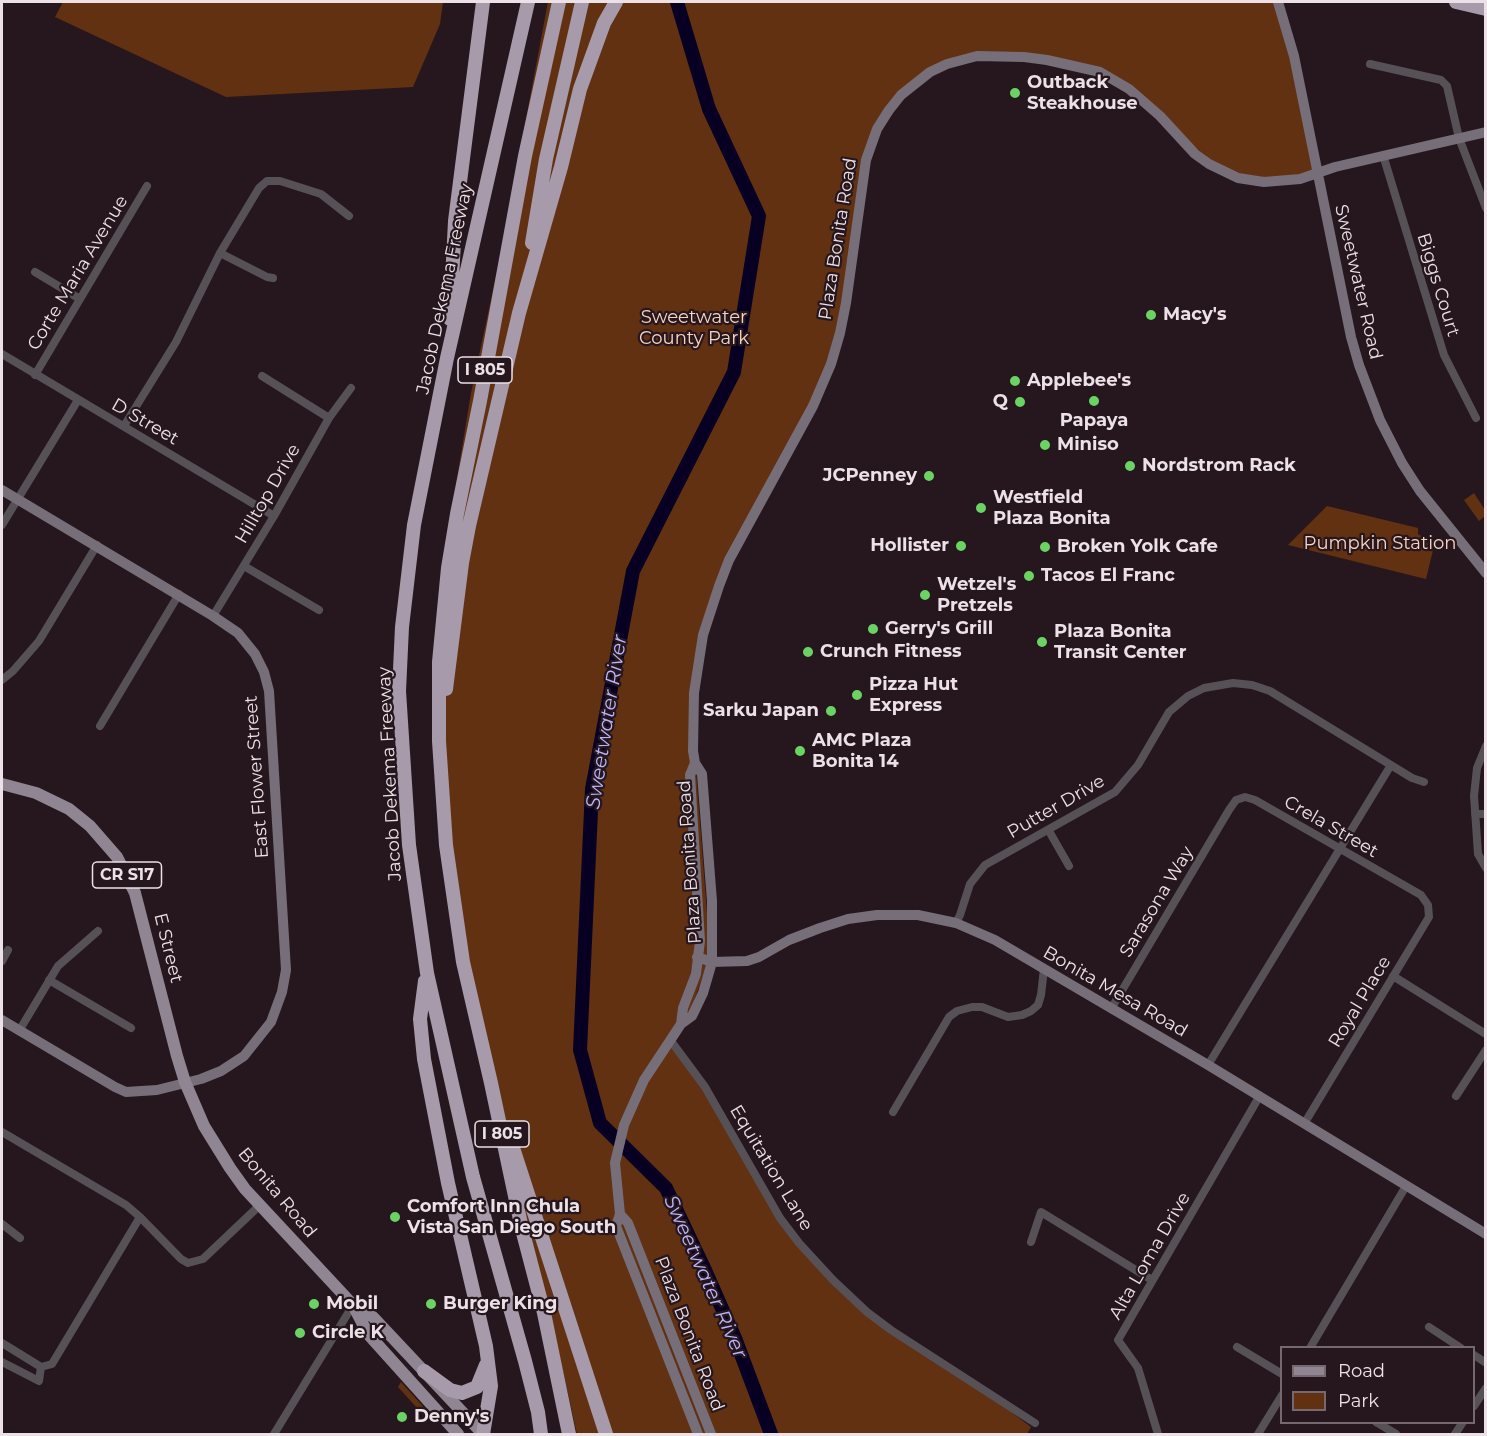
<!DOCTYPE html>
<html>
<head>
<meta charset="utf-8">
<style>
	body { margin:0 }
	#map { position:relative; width:1487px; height:1436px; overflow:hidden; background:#26171e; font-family:Montserrat,sans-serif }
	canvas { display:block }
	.frame { position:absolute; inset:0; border:3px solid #ece1e6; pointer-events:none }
	.legend { position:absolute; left:1280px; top:1346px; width:195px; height:78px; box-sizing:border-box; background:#26171e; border:2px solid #75686e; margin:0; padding:8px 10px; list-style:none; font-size:18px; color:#ece1e6 }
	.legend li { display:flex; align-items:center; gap:12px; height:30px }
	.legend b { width:30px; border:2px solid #75686e }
</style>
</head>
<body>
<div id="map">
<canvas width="1487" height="1436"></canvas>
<div class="frame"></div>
<ul class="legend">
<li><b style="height:8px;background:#908593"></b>Road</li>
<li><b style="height:16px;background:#623112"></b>Park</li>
</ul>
</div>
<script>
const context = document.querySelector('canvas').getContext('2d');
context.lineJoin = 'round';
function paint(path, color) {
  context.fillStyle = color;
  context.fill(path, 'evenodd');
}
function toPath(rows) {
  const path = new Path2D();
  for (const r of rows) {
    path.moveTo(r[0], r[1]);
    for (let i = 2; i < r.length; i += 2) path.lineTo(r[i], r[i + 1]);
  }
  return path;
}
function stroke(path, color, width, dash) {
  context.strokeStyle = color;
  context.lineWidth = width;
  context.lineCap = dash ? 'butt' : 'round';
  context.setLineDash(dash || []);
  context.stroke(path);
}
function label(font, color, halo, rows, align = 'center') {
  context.font = font + ' Montserrat,sans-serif';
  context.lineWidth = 4.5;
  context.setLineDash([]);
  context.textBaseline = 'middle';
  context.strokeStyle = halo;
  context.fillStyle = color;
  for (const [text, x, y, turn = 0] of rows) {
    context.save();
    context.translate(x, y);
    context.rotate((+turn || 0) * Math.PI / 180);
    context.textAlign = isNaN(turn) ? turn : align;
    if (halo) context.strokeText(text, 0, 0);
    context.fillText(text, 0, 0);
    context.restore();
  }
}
const green = toPath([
	[63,2,443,2,440,24,413,87,226,97,55,17],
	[548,2,1279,2,1318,173,1290,181,1221,171,1136,94,1076,66,977,56,920,79,873,139,835,351,711,608,693,733,708,926,708,962,694,1001,685,1021,669,1044,705,1087,779,1215,853,1303,1002,1405,1031,1427,1027,1434,577,1434,550,1313,526,1228,463,964,446,845,443,564,471,393,499,262],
	[1474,493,1485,510,1485,516,1479,521,1464,500],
	[1327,506,1418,528,1418,534,1426,539,1428,545,1434,546,1426,579,1288,545],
	[401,1382,428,1412,431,1416,427,1419,398,1387]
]);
const river = toPath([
	[677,2,709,109,759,216,734,372,633,571,592,789,580,1050,600,1123,666,1188,705,1270,735,1338,771,1434]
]);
const street = toPath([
	[1370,64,1441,80,1447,86,1459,138,1486,208],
	[1383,155,1444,355,1476,418],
	[220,253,267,277,273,278],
	[35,272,80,299],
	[2,354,274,516],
	[35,375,147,186],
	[262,376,329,418],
	[124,426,176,342,220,253,259,188,267,181,280,181,321,194,349,216],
	[2,525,78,400],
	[244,566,319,610],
	[213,616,274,516,329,418,351,388],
	[2,680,13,671,39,641,97,545],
	[100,726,179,594],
	[1486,746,1477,768,1474,796,1478,854,1486,868],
	[1475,814,1486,814],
	[1049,831,1069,866],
	[956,923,960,915,970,884,985,865,1115,792,1138,765,1169,712,1188,696,1204,688,1233,683,1252,685,1270,691,1412,778,1424,782],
	[2,961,8,950],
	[1393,976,1486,1034],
	[49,980,131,1028],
	[1111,1009,1229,810,1236,800,1245,797,1255,800,1421,895,1428,905,1429,917,1304,1124],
	[19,1031,58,966,98,931],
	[671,1041,705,1087,780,1218,799,1243,833,1280,867,1312,891,1330,1035,1423],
	[1208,1065,1391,765],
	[1456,1096,1486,1050],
	[893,1112,949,1017,957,1011,972,1007,982,1007,1008,1017,1022,1015,1031,1011,1038,1005,1041,995,1044,969],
	[2,1132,126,1205,140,1217,181,1259,188,1263,203,1259,260,1205],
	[2,1224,20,1238],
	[1031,1242,1041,1212,1152,1280],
	[1429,1327,1461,1348],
	[2,1343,41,1367,52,1364,140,1217],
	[1237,1347,1282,1374],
	[1310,1348,1406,1186],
	[1474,1355,1486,1363],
	[2,1362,39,1381,41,1367],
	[1474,1406,1486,1388],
	[1376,1422,1396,1434],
	[274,1434,353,1305],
	[1158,1434,1138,1368,1118,1340,1259,1097],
	[1258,1434,1282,1395],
	[1455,1434,1463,1422]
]);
const secondary = toPath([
	[1278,2,1294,56,1351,337,1359,365,1380,420,1402,463,1420,491,1486,573],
	[2,490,213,616,238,633,255,654,264,672,269,691,286,970,282,992,271,1022,244,1056,221,1071,201,1079,157,1090,126,1092,115,1087,2,1020],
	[697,957,712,962,747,961,759,957,789,940,820,928,848,919,877,915,918,915,956,923,995,940,1208,1065,1486,1234],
	[681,1024,683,1008,696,974,700,941,690,775,695,763],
	[620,1214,628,1223,711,1434],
	[698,1434,616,1226,620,1214,615,1163,624,1125,644,1080,681,1024,692,1016,703,993,712,962,712,901,702,774,695,763,693,751,694,693,703,635,719,586,729,560,813,406,831,364,840,333,846,303,866,160,877,129,889,110,901,95,930,72,947,64,977,56,1024,57,1047,60,1100,72,1129,89,1160,116,1195,154,1209,164,1238,178,1264,182,1300,179,1335,167,1486,132]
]);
const primary = toPath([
	[2,784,36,793,69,809,90,826,117,857,135,893,177,1056,185,1082,204,1126,230,1168,245,1189,353,1305,368,1334,458,1434],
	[354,1305,373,1317,483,1434]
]);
const highway = toPath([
	[528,2,447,358,414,525,402,627,399,691,409,845,427,973,473,1177,525,1361,538,1412,541,1434],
	[559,2,525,156,480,401,457,514,448,568,439,662,439,741,446,845,463,962,491,1083,522,1229,544,1313,569,1434],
	[1456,2,1486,9],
	[532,243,546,159,582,2],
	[450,319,455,221,483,2],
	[446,689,462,563,469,526,519,313,561,167,580,89,604,23,616,2],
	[425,981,420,1019,424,1059,448,1183,486,1346,491,1386,483,1434],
	[513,1148,606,1434],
	[424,1371,450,1390,462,1393,477,1387,486,1365]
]);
const markers = [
	[1015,93,6,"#6bd363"],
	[1151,315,6,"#6bd363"],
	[1015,381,6,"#6bd363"],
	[1094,401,6,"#6bd363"],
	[1020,402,6,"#6bd363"],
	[1045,445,6,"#6bd363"],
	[1130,466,6,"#6bd363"],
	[929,476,6,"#6bd363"],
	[981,508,6,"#6bd363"],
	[961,546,6,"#6bd363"],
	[1045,547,6,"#6bd363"],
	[1029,576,6,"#6bd363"],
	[925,595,6,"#6bd363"],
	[873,629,6,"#6bd363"],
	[1042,642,6,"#6bd363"],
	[808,652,6,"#6bd363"],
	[857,695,6,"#6bd363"],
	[831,711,6,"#6bd363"],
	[800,751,6,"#6bd363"],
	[395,1217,6,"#6bd363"],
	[314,1304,6,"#6bd363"],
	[431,1304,6,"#6bd363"],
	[300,1333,6,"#6bd363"],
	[402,1417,6,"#6bd363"]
];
const shields = [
	[485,370,54],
	[127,875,69],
	[502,1134,54]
];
const shieldNames = [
	["I 805",485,370],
	["CR S17",127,875],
	["I 805",502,1134]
];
const poiNames = [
	["Outback",1027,83],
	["Steakhouse",1027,104],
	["Macy's",1163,315],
	["Applebee's",1027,381],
	["Q",1008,402,"right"],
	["Papaya",1094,421,"center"],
	["Miniso",1057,445],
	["Nordstrom Rack",1142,466],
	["JCPenney",917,476,"right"],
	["Westfield",993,498],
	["Plaza Bonita",993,519],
	["Hollister",949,546,"right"],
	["Broken Yolk Cafe",1057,547],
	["Tacos El Franc",1041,576],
	["Wetzel's",937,585],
	["Pretzels",937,606],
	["Gerry's Grill",885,629],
	["Plaza Bonita",1054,632],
	["Transit Center",1054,653],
	["Crunch Fitness",820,652],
	["Pizza Hut",869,685],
	["Express",869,706],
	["Sarku Japan",819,711,"right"],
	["AMC Plaza",812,741],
	["Bonita 14",812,762],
	["Comfort Inn Chula",407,1207],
	["Vista San Diego South",407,1228],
	["Mobil",326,1304],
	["Burger King",443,1304],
	["Circle K",312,1333],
	["Denny's",414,1417]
];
const streetNames = [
	["Plaza Bonita Road",838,239,-81],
	["Corte Maria Avenue",78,273,-59],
	["Sweetwater Road",1358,282,77],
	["Biggs Court",1438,285,73],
	["Jacob Dekema Freeway",445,289,-78],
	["D Street",145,422,30],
	["Hilltop Drive",268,494,-60],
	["Jacob Dekema Freeway",390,774,-93],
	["East Flower Street",257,777,-94],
	["Putter Drive",1056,807,-30],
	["Crela Street",1331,827,30],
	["Plaza Bonita Road",690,862,-94],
	["Sarasona Way",1157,902,-59],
	["E Street",168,948,76],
	["Bonita Mesa Road",1115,992,30],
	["Royal Place",1360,1002,-59],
	["Equitation Lane",771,1168,59],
	["Bonita Road",277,1193,50],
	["Alta Loma Drive",1150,1256,-60],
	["Plaza Bonita Road",689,1334,69]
];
const parkNames = [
	["Sweetwater",694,318],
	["County Park",694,339],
	["Pumpkin Station",1380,544]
];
const waterNames = [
	["Sweetwater River",607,722,-81],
	["Sweetwater River",705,1277,66]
];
paint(green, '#623112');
stroke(river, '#080023', 14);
stroke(street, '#565157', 8);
stroke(secondary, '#766e79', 10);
stroke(primary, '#908593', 12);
stroke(highway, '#a79aab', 14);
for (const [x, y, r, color] of markers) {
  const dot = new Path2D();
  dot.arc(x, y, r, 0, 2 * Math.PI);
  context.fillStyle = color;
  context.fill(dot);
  stroke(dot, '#26171e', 2);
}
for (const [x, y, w] of shields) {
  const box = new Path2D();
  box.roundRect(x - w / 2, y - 13, w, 26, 4.5);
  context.fillStyle = '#26171e';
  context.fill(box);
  stroke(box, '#ece1e6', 1.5);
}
label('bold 16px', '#ece1e6', null, shieldNames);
label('bold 18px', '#ece1e6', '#26171e', poiNames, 'left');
label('18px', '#ece1e6', '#26171e', streetNames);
label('18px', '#f9d4c1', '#26171e', parkNames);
label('italic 20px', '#bbb6fc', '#26171e', waterNames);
</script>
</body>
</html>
